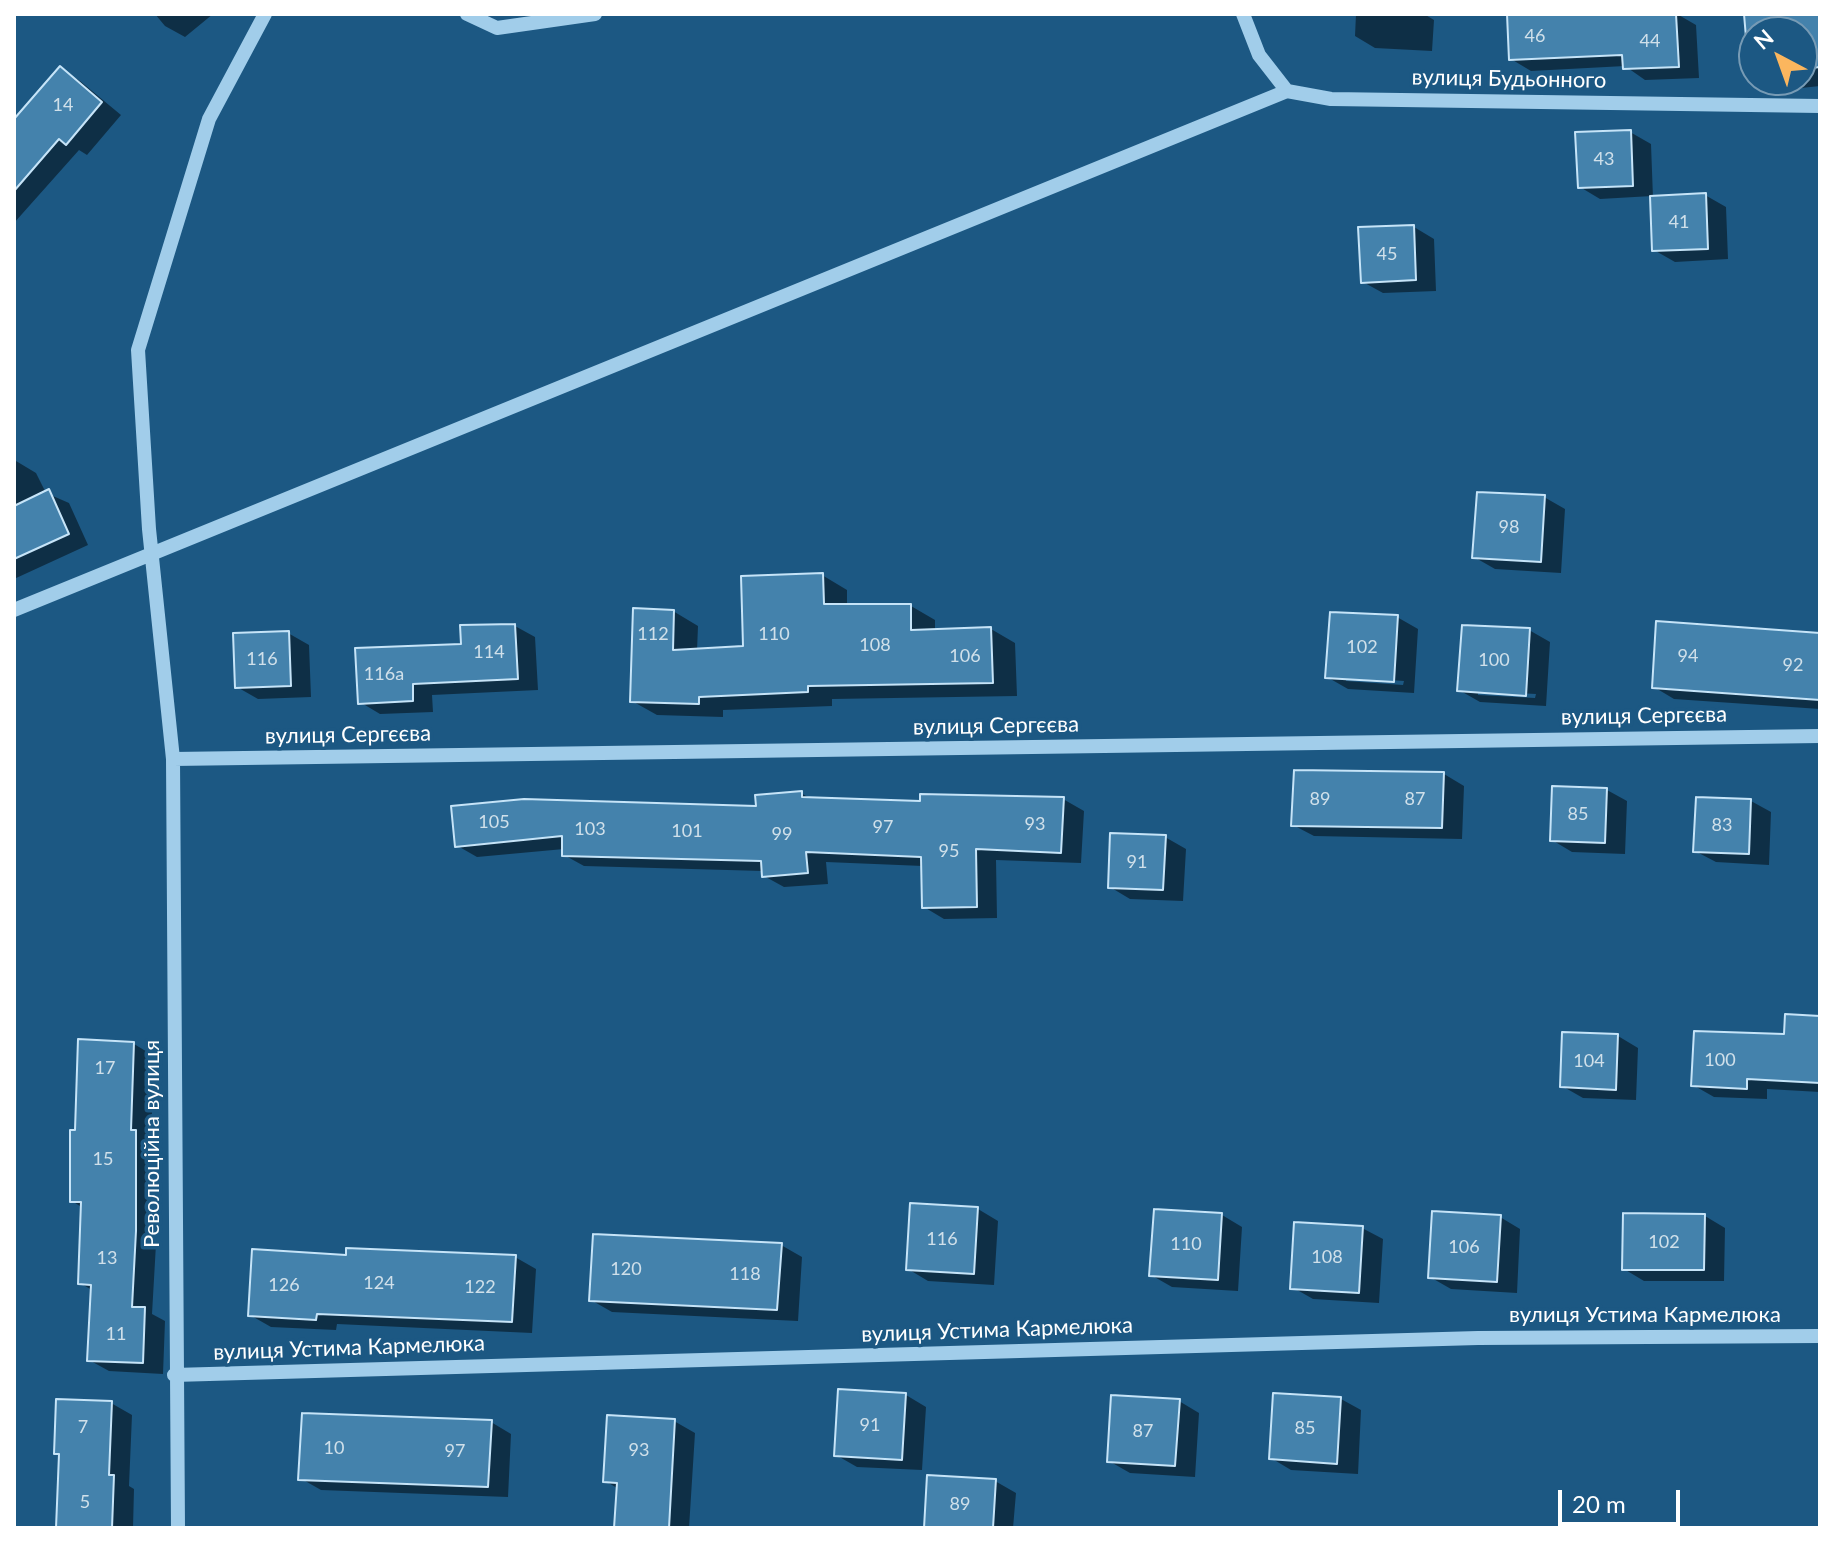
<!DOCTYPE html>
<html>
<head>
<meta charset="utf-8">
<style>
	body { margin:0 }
	#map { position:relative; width:1834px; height:1542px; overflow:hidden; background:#1c5883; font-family:Lato,sans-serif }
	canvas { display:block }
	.frame { position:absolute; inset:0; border:16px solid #fff; pointer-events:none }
	.north { position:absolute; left:1738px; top:16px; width:80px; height:80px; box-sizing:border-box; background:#1c5883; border:2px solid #779bb5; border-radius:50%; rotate:319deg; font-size:22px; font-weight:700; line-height:32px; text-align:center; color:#fff }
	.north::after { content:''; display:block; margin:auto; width:28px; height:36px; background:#fbb65e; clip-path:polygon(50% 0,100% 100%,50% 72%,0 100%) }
	.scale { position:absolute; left:1558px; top:1490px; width:122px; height:36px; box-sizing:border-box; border:4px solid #fff; border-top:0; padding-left:10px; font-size:24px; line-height:28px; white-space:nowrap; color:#fff; -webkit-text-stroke:6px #1c5883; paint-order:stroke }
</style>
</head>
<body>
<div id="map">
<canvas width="1834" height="1542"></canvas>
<div class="frame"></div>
<div class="north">N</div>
<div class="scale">20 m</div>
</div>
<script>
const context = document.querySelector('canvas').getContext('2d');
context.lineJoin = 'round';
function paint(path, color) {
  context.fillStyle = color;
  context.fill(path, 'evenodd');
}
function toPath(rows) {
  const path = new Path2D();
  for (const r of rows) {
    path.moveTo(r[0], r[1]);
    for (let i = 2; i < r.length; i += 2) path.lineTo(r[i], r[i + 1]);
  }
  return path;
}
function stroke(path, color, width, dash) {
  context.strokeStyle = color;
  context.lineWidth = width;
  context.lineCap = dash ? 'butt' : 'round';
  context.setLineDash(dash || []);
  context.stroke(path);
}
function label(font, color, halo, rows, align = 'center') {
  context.font = font + ' Lato,sans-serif';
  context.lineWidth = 7;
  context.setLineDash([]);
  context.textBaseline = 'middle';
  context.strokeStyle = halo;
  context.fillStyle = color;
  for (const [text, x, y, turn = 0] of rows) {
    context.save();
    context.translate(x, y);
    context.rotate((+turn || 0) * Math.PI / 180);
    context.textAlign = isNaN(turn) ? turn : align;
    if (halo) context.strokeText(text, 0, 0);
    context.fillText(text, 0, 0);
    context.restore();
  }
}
const shadow = toPath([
	[155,14,213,14,185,37,165,26],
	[1356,14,1424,14,1434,20,1432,51,1375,48,1355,36],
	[1509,14,1677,14,1696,25,1699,78,1645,80,1625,66,1531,71,1511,59],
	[1746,14,1820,14,1820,86,1782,90,1765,80,1802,80,1802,32,1754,32,1754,74,1751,72],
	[60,69,80,81,121,115,87,155,79,150,14,223,14,123],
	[1630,132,1651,144,1653,198,1705,195,1726,207,1728,259,1675,262,1654,250,1652,196,1600,199,1580,187],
	[1414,227,1434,239,1436,291,1383,293,1363,282],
	[16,461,36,473,46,493,69,503,88,545,14,579],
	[1544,497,1565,509,1561,573,1495,569,1474,557],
	[822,575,847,590,847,606,911,606,935,620,935,631,991,629,1015,643,1017,696,832,699,832,706,723,710,723,717,657,715,632,701,673,611,698,626,697,651,745,648],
	[1397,617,1418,629,1414,693,1348,689,1327,677],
	[1346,677,1404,681,1403,685,1346,681],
	[515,626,535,637,538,690,432,695,433,712,380,714,360,702,463,646],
	[1529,630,1550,642,1546,706,1480,702,1459,690],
	[1478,691,1536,694,1535,698,1478,695],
	[288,633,309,645,311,697,258,699,237,687],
	[1820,634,1820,709,1674,699,1654,687],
	[1444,774,1464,786,1462,839,1314,836,1293,825],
	[1607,790,1627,801,1625,854,1572,852,1552,840],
	[801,793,811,799,922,803,1063,799,1084,811,1081,863,996,860,997,918,944,919,924,907,923,866,826,862,828,884,784,887,764,876,763,871,584,866,564,855,564,849,477,857,456,845,758,808],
	[1751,801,1771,812,1769,865,1716,862,1695,851],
	[1165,837,1186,849,1183,901,1130,899,1110,887],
	[1820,1018,1820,1092,1767,1089,1767,1099,1714,1097,1693,1085],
	[1618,1036,1638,1048,1636,1100,1583,1098,1562,1086],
	[134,1044,154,1056,151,1141,155,1144,156,1244,152,1314,165,1321,163,1374,109,1371,89,1360,92,1290,80,1283,83,1208,72,1201,77,1132],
	[978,1209,998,1221,994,1285,928,1281,908,1269],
	[1222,1215,1242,1227,1238,1291,1172,1287,1151,1275],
	[1705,1216,1725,1228,1724,1281,1644,1281,1624,1269],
	[1500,1217,1520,1229,1517,1293,1451,1289,1430,1277],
	[1362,1228,1383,1239,1379,1303,1313,1299,1292,1287],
	[781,1245,802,1257,798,1321,612,1312,591,1300],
	[348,1257,515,1257,536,1269,532,1333,337,1324,336,1330,271,1327,250,1315],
	[906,1395,926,1407,922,1470,857,1467,836,1455],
	[1341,1399,1361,1410,1358,1474,1291,1470,1271,1458],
	[1179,1401,1199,1413,1195,1477,1130,1473,1109,1461],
	[111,1403,132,1415,129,1486,134,1489,133,1528,59,1528,61,1456,56,1453],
	[674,1421,695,1433,689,1528,616,1528,619,1489,605,1481],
	[491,1422,511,1434,508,1497,321,1490,300,1478],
	[995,1481,1016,1493,1013,1528,926,1528]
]);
const building = toPath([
	[1507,14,1676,14,1679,67,1623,69,1622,55,1509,60,1507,14],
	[1744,14,1820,14,1820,67,1802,69,1802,32,1754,32,1754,73,1749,73,1744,14],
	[60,66,102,102,66,145,59,139,14,191,14,119,60,66],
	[1631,130,1633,186,1578,188,1575,132,1631,130],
	[1706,193,1708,249,1652,251,1650,196,1706,193],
	[1414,225,1416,280,1361,283,1358,227,1414,225],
	[49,489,69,534,14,559,14,506,49,489],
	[1477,492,1545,495,1541,562,1472,558,1477,492],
	[823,573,824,604,911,604,911,630,991,627,993,683,808,686,808,692,699,697,699,704,630,702,633,608,674,610,673,650,743,646,741,576,823,573],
	[1330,612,1398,615,1394,682,1325,678,1330,612],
	[1656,621,1820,633,1820,700,1652,688,1656,621],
	[515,624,518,679,413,684,413,701,358,704,355,648,461,644,460,625,515,624],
	[1462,625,1530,628,1526,696,1457,691,1462,625],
	[289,631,291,686,235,688,233,633,289,631],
	[1294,770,1444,772,1442,828,1291,826,1294,770],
	[1552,786,1607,788,1605,843,1550,841,1552,786],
	[802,791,802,797,920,801,920,794,1064,797,1061,853,976,849,977,907,922,908,921,857,806,852,808,873,762,877,761,861,562,856,562,836,455,847,451,806,524,799,756,806,755,795,802,791],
	[1696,797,1751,799,1749,854,1693,852,1696,797],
	[1110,833,1166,835,1163,890,1108,888,1110,833],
	[1785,1014,1820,1016,1820,1083,1747,1079,1747,1089,1691,1086,1694,1031,1784,1034,1785,1014],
	[1562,1032,1618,1034,1616,1090,1560,1087,1562,1032],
	[78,1039,134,1042,131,1130,136,1130,136,1231,132,1307,145,1307,143,1363,87,1361,91,1285,78,1284,81,1202,70,1202,70,1130,75,1130,78,1039],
	[910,1203,978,1207,974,1274,906,1270,910,1203],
	[1154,1209,1222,1213,1218,1280,1149,1276,1154,1209],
	[1432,1211,1501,1215,1497,1282,1428,1278,1432,1211],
	[1623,1213,1705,1214,1704,1270,1622,1270,1623,1213],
	[1294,1222,1363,1226,1359,1293,1290,1289,1294,1222],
	[593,1234,782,1243,777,1310,589,1301,593,1234],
	[346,1248,516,1255,512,1322,317,1314,316,1320,248,1316,252,1249,346,1255,346,1248],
	[838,1389,906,1393,902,1460,834,1456,838,1389],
	[1273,1393,1341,1397,1337,1464,1269,1459,1273,1393],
	[1111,1395,1180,1399,1175,1466,1107,1462,1111,1395],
	[56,1399,112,1401,109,1475,114,1475,112,1528,56,1528,59,1454,54,1454,56,1399],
	[302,1413,492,1420,488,1487,298,1480,302,1413],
	[607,1415,675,1419,669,1528,614,1528,617,1483,603,1482,607,1415],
	[927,1475,996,1479,993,1528,924,1528,927,1475]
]);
const minor = toPath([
	[467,14,497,28,595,14],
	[1243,14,1259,55,1287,91,1331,99,1820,106],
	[14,610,1287,91],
	[173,759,1820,736],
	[174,1375,1478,1338,1820,1336],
	[178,1528,173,759,149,529,138,350,209,119,265,14]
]);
const numberNames = [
	["46",1535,36],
	["44",1650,41],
	["14",63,105],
	["43",1604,159],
	["41",1679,222],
	["45",1387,254],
	["98",1509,527],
	["112",653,634],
	["110",774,634],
	["108",875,645],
	["102",1362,647],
	["114",489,652],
	["106",965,656],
	["94",1688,656],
	["116",262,659],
	["100",1494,660],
	["92",1793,665],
	["116а",384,674],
	["89",1320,799],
	["87",1415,799],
	["85",1578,814],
	["105",494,822],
	["93",1035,824],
	["83",1722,825],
	["97",883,827],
	["103",590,829],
	["101",687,831],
	["99",782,834],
	["95",949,851],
	["91",1137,862],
	["100",1720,1060],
	["104",1589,1061],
	["17",105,1068],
	["15",103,1159],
	["116",942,1239],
	["102",1664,1242],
	["110",1186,1244],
	["106",1464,1247],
	["108",1327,1257],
	["13",107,1258],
	["120",626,1269],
	["118",745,1274],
	["124",379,1283],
	["126",284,1285],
	["122",480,1287],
	["11",116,1334],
	["91",870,1425],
	["7",83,1427],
	["85",1305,1428],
	["87",1143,1431],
	["10",334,1448],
	["93",639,1450],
	["97",455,1451],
	["5",85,1502],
	["89",960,1504]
];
const streetNames = [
	["вулиця Будьонного",1509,79,1],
	["вулиця Сергєєва",1644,716,-1],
	["вулиця Сергєєва",996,726,-1],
	["вулиця Сергєєва",348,735,-1],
	["Революційна вулиця",152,1144,-90],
	["вулиця Устима Кармелюка",1645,1315],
	["вулиця Устима Кармелюка",997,1330,-2],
	["вулиця Устима Кармелюка",349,1348,-2]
];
paint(shadow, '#0007');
paint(building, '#4482ac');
stroke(building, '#c6e4f8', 2);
stroke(minor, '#a1cdea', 14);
label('18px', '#d0e0ea', null, numberNames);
label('22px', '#fff', '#1c5883', streetNames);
</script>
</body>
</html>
